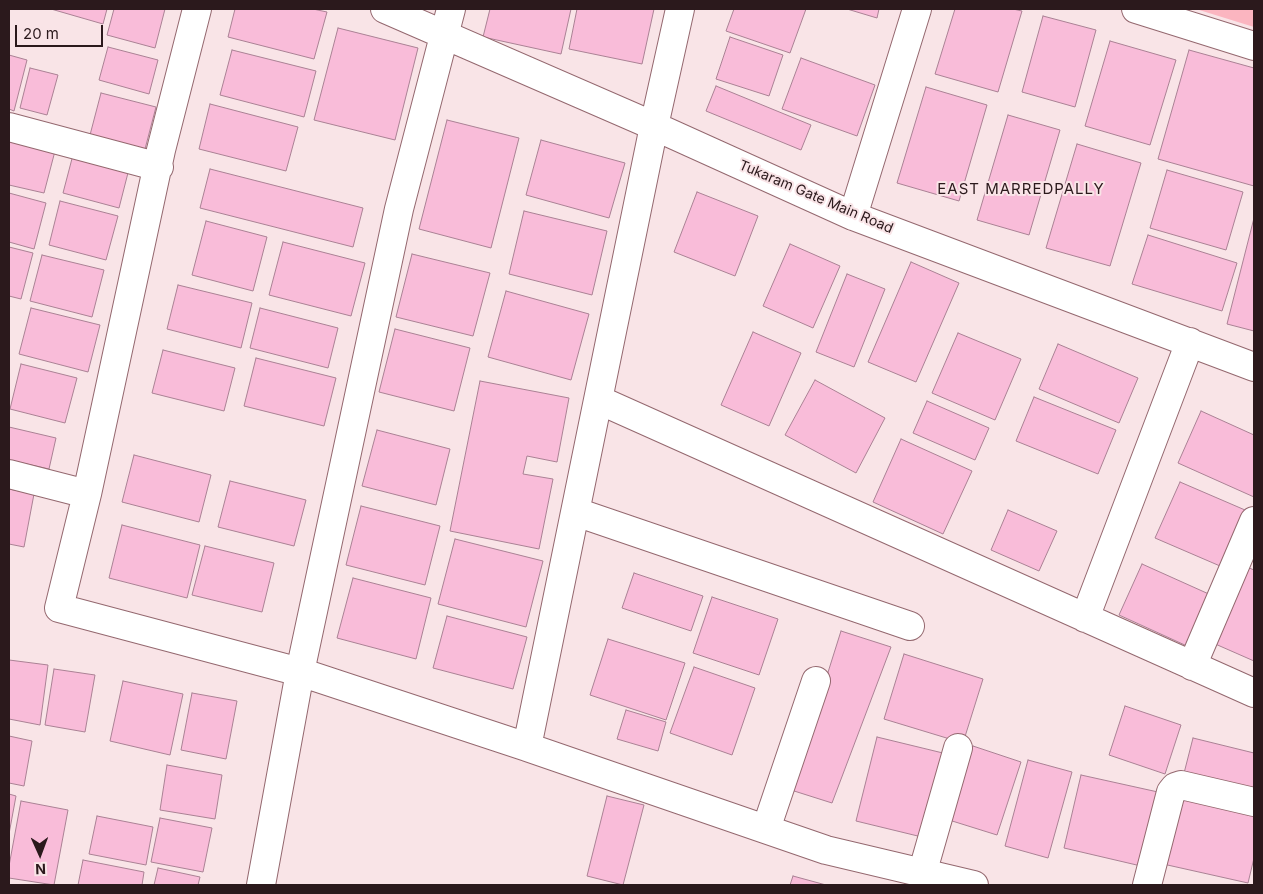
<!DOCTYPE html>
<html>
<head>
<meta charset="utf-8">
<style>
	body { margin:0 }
	#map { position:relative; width:1263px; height:894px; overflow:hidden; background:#f9e4e7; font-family:Inter,sans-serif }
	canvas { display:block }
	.frame { position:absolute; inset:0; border:10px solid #2b191c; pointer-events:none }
	.north { position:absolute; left:15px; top:829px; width:50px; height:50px; -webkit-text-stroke:4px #f9e4e7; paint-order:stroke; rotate:178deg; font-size:14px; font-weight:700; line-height:20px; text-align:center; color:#2b191c }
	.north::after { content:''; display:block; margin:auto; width:18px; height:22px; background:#2b191c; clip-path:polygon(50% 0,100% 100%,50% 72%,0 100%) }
	.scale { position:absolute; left:15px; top:25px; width:88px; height:22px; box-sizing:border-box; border:2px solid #2b191c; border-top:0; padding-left:6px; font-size:15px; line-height:18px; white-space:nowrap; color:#2b191c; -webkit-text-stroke:4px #f9e4e7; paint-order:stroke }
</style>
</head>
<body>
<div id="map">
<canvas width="1263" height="894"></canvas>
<div class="frame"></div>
<div class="north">N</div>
<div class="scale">20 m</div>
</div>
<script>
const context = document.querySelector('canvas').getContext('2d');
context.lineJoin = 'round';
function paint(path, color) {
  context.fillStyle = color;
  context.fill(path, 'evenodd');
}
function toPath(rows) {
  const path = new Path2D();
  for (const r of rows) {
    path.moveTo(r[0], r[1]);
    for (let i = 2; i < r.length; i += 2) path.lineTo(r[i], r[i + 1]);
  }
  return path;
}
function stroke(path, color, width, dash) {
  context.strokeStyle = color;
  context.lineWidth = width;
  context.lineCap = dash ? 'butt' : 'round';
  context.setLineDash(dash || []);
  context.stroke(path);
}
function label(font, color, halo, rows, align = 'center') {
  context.font = font + ' Inter,sans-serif';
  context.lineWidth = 4;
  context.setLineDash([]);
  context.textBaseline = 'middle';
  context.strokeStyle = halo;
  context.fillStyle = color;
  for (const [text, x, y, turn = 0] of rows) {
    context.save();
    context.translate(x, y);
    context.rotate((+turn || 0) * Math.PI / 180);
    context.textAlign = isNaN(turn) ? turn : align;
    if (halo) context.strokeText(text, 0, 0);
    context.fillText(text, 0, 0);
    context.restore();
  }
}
const green = toPath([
	[1196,9,1254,9,1254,27]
]);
const building = toPath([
	[51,9,107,9,103,24,51,9],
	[114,9,165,9,155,48,107,35,114,9],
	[235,9,313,9,327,12,314,59,228,37,235,9],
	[490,9,571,9,561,54,483,37,490,9],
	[577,9,654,9,642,64,569,49,577,9],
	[734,9,806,9,790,53,726,31,734,9],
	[847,9,879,9,877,18,847,9],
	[955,9,1013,9,1022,11,998,92,935,74,955,9],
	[1043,16,1096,30,1075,107,1022,92,1043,16],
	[338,28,418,48,395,140,314,120,338,28],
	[730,37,783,55,769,96,716,79,730,37],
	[1110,41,1176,60,1150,145,1085,126,1110,41],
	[108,47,158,60,149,94,99,80,108,47],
	[232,50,316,71,304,117,220,95,232,50],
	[1189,50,1254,68,1254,186,1158,159,1189,50],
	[9,55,27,60,14,111,9,109,9,55],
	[801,58,875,85,857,136,782,109,801,58],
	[30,68,58,75,47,115,20,108,30,68],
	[716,86,811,125,801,150,706,111,716,86],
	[926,87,987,105,959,201,897,183,926,87],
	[101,93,156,107,145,149,90,135,101,93],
	[210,104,298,127,286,171,199,149,210,104],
	[1008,115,1060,130,1029,235,977,220,1008,115],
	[447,120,519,138,491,248,419,229,447,120],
	[9,140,55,151,44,193,9,185,9,140],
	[541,140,625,163,609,218,526,195,541,140],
	[1077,144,1141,163,1110,266,1046,248,1077,144],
	[74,151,130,165,119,208,63,193,74,151],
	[210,169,363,208,353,247,200,208,210,169],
	[1167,170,1243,192,1226,250,1150,228,1167,170],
	[697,192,758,216,735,276,674,252,697,192],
	[9,193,46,203,34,249,9,242,9,193],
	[60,201,118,216,106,260,49,245,60,201],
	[524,211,607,231,592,295,509,274,524,211],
	[1254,218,1254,331,1227,324,1254,218],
	[206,221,267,237,253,291,192,275,206,221],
	[1148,235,1237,263,1222,311,1132,284,1148,235],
	[283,242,365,263,351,316,269,295,283,242],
	[790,244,840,266,813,328,763,306,790,244],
	[9,247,33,253,21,299,9,296,9,247],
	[412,254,490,273,473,336,396,317,412,254],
	[42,255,104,270,92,317,30,301,42,255],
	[911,262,959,283,916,382,868,362,911,262],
	[847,274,885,289,854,367,816,352,847,274],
	[178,285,252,303,241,348,167,329,178,285],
	[506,291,589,314,571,380,488,357,506,291],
	[31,308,100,325,88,372,19,354,31,308],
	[260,308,338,328,328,368,250,348,260,308],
	[395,329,470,348,454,411,379,392,395,329],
	[753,332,801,353,769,426,721,405,753,332],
	[958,333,1021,359,995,420,932,393,958,333],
	[1058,344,1138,378,1119,423,1039,389,1058,344],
	[163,350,235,368,224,411,152,393,163,350],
	[256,358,336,378,324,426,244,406,256,358],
	[21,364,77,378,65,423,10,409,21,364],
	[815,380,885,418,856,473,785,435,815,380],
	[480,381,569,398,557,462,527,456,523,474,553,479,539,549,450,531,480,381],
	[1034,397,1116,430,1098,474,1016,441,1034,397],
	[927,401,989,428,975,460,913,433,927,401],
	[1201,411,1254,435,1254,497,1178,463,1201,411],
	[9,427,56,438,49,469,9,460,9,427],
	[377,430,450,449,436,505,362,486,377,430],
	[901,439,972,471,943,534,873,502,901,439],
	[134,455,211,475,199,522,122,502,134,455],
	[230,481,306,500,294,546,218,527,230,481],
	[1180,482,1252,513,1227,569,1155,538,1180,482],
	[9,489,34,494,24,547,9,544,9,489],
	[361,506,440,526,425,585,346,565,361,506],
	[1008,510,1057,531,1039,571,991,550,1008,510],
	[122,525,200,545,187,598,109,578,122,525],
	[455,539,543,561,526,627,438,604,455,539],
	[205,546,274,563,262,612,192,595,205,546],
	[1142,564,1211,595,1187,646,1119,615,1142,564],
	[1247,567,1254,570,1254,661,1213,643,1247,567],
	[634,573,703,596,691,631,622,608,634,573],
	[353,578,431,598,416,659,337,638,353,578],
	[712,597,778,619,759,675,693,653,712,597],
	[447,616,527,637,513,689,433,668,447,616],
	[841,631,891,647,832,803,791,790,841,631],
	[608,639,685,663,666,720,590,695,608,639],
	[904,654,983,679,963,743,884,719,904,654],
	[9,660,48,665,40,725,9,719,9,660],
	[694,667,755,688,732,755,670,733,694,667],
	[54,669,95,675,85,732,45,725,54,669],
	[123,681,183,694,170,755,110,741,123,681],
	[192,693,237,701,226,759,181,750,192,693],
	[1125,706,1181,725,1165,774,1109,755,1125,706],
	[626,710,666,722,658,751,617,739,626,710],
	[9,736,32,741,24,786,9,783,9,736],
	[877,737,947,754,926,838,856,821,877,737],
	[1193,738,1254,753,1254,798,1182,781,1193,738],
	[973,746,1021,762,997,835,949,820,973,746],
	[1028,760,1072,772,1048,858,1005,846,1028,760],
	[167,765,222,775,215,819,160,810,167,765],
	[1081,775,1158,792,1141,866,1064,848,1081,775],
	[1179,791,1254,809,1254,858,1248,883,1163,864,1179,791],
	[9,794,16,796,9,834,9,794],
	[607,796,644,805,623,885,587,876,607,796],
	[21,801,68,810,54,885,9,878,9,866,21,801],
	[97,816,153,827,146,865,89,854,97,816],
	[160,818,212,828,203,872,151,862,160,818],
	[83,860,144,872,142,885,78,885,83,860],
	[158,868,200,877,198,885,154,885,158,868],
	[793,876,826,885,790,885,793,876]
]);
const minor = toPath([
	[197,9,161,150,87,494,59,608,300,672,527,747,654,126,680,9],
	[385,9,654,126,853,216,1254,367],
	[1136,9,1254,46],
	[9,127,159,167],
	[853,216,917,9],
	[599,400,1254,693],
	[9,474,87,494],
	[576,512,910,626],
	[1085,618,1190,342],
	[1192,666,1254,521],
	[527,747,826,850,974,885],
	[766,829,816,681],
	[922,874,958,748],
	[261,885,300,672,399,209,451,9],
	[1147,885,1171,792,1175,787,1181,785,1254,802]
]);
const streetNames = [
	["Tukaram Gate Main Road",816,197,23]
];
const neighbourhoodNames = [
	["EAST MARREDPALLY",1021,189]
];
paint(green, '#fbb5c0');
paint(building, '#f9bcd9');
stroke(building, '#aa8194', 1);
stroke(minor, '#94686f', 30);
stroke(minor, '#fff', 28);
label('14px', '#2b191c', '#f9e4e7', streetNames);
context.letterSpacing = '1px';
label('15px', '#2b191c', '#f9e4e7', neighbourhoodNames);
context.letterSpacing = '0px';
</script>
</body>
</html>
